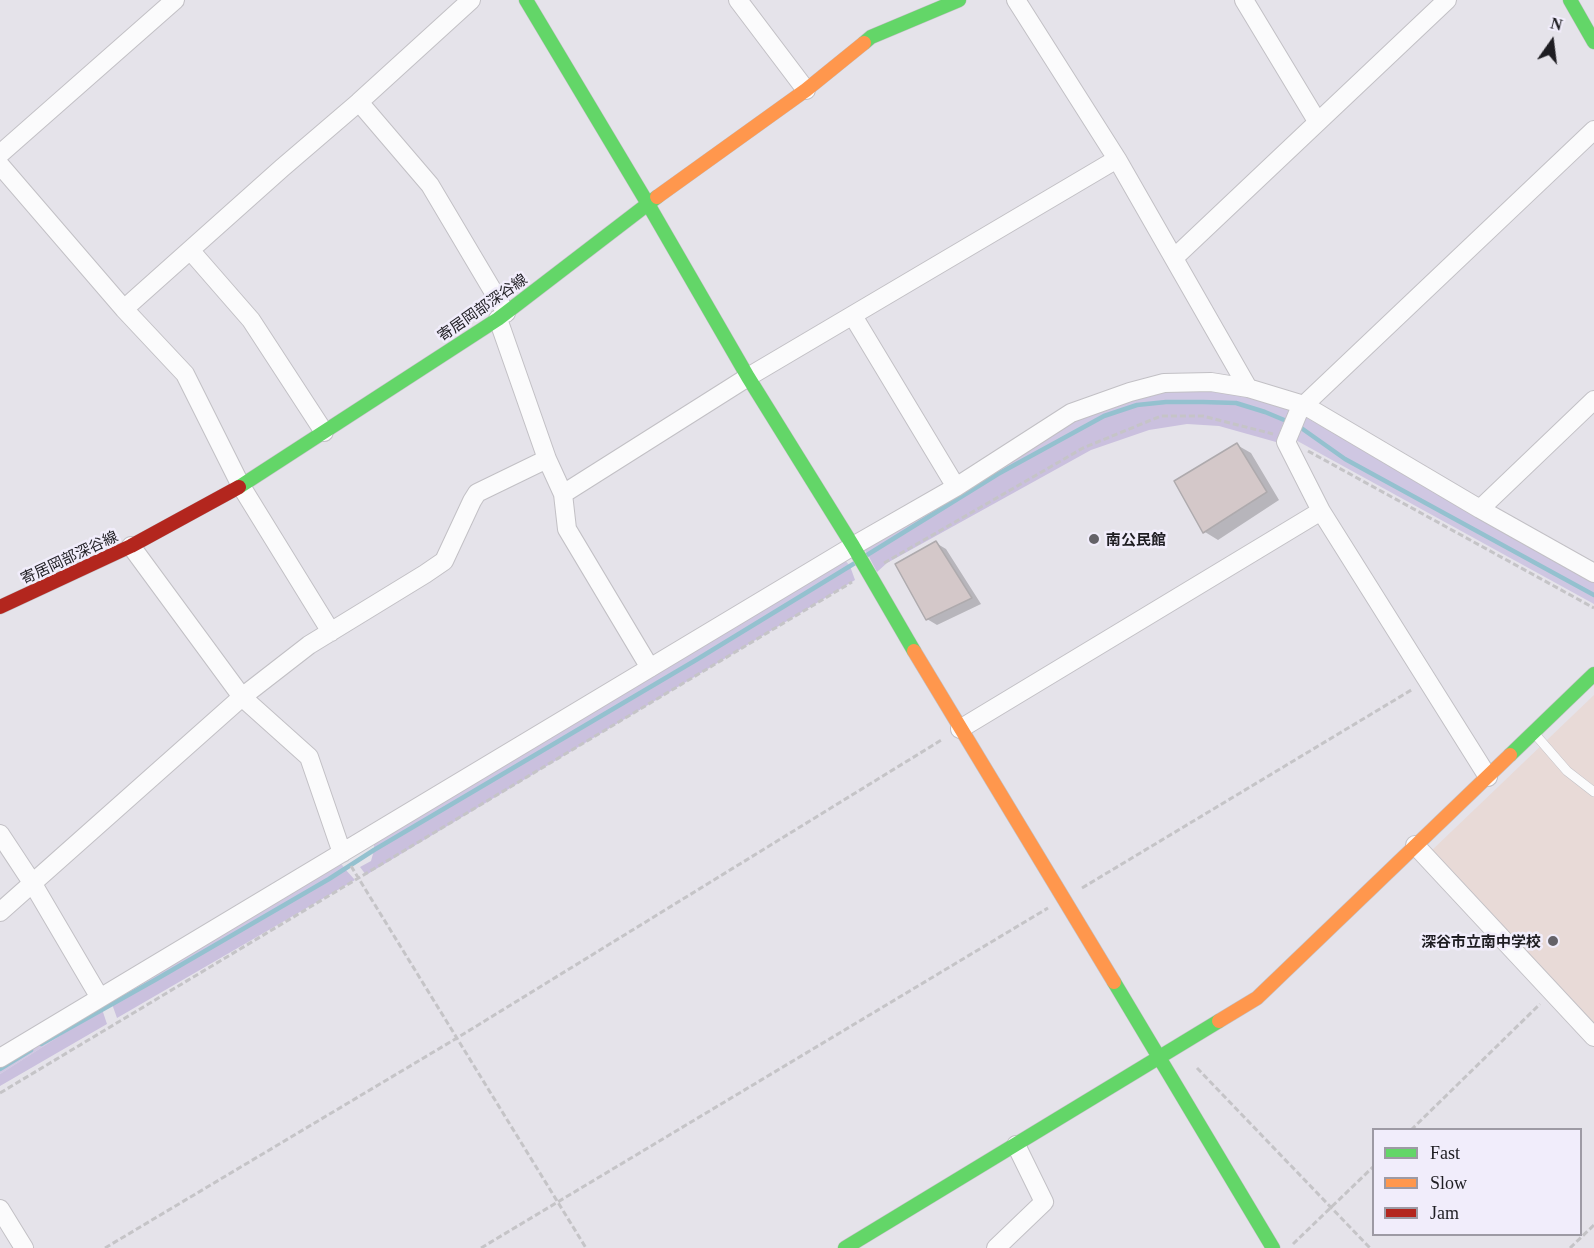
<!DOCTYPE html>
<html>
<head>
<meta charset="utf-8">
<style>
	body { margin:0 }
	#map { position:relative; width:1594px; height:1248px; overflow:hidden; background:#e5e3ea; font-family:Georgia,serif }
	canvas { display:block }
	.legend { position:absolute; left:1372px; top:1128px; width:210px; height:108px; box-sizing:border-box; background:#f1edfb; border:2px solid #9d9aa4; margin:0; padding:8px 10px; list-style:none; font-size:18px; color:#1e1d22 }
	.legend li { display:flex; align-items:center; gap:12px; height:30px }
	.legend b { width:30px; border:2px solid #9d9aa4 }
	.north { position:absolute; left:1522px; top:12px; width:60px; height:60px; -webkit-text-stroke:4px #f1edfb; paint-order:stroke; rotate:14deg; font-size:16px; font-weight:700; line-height:24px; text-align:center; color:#1e1d22 }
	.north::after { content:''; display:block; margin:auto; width:21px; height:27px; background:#1e1d22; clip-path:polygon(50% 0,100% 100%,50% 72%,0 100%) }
</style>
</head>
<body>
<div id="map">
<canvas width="1594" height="1248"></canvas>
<ul class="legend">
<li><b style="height:8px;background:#63d668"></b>Fast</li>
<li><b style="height:8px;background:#ff974d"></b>Slow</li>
<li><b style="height:8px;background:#b3261e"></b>Jam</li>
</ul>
<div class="north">N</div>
</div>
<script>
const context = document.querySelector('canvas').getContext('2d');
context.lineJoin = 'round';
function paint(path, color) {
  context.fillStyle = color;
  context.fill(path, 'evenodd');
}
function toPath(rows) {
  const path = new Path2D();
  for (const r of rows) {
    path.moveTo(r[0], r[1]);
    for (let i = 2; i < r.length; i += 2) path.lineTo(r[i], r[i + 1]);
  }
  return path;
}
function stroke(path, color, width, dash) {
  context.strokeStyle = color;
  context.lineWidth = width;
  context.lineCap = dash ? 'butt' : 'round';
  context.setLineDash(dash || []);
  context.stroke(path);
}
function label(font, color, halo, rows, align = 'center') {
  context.font = font + ' Georgia,"Noto Sans JP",serif';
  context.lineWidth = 5;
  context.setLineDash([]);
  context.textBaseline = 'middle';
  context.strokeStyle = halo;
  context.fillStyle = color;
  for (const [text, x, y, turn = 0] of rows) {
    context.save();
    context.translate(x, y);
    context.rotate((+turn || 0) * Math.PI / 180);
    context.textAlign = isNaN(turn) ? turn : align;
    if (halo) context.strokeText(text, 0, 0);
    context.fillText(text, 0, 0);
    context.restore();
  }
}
const education = toPath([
	[1594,695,1594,1028,1429,853]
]);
const green = toPath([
	[1164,389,1248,394,1298,413,1594,581,1594,604,1292,438,1297,425,1265,412,1236,403,1166,402,1137,405,1104,416,998,474,868,555,862,546,1074,417],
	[844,559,850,566,374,850,374,840],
	[340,862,345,869,112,1004,109,999],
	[102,1005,102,1009,0,1074,0,1064]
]);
const forest = toPath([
	[1166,402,1236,403,1265,412,1284,421,1276,442,1219,426,1187,424,1149,430,1091,450,887,563,877,572,868,555,998,474,1104,416,1137,405],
	[850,566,855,580,366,875,360,867,371,861,374,850,696,660],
	[345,869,355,880,117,1018,112,1004],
	[102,1009,107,1024,0,1086,0,1074]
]);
const shadow = toPath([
	[1237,445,1251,453,1279,500,1218,540,1205,532],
	[936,543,946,549,981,604,937,625,927,619]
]);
const stream = toPath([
	[1297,425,1345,459,1594,595],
	[867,555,998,474,1104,416,1137,405,1166,402,1203,402,1236,403,1265,412,1289,422],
	[41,1044,155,980,329,879,374,850,696,660,855,563],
	[0,1069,31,1050]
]);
const building = toPath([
	[1237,443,1267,492,1203,533,1174,481,1237,443],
	[936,541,972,598,926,620,895,564,936,541]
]);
const path = toPath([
	[1308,451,1594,608],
	[884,563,1083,448,1161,416,1203,416,1273,434],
	[351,866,586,1248],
	[1082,888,1413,689],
	[1197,1068,1370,1248],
	[0,1093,852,582],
	[1411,1130,1540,1004],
	[1293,1244,1374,1166],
	[105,1248,457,1038,943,739],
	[481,1248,1048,908],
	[1570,1248,1594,1225]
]);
const lane = toPath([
	[1534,733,1567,771,1594,792]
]);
const street = toPath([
	[738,0,806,90],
	[1016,0,1117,159,1248,388],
	[1244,0,1317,121],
	[359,102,430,185,506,313],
	[0,154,175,0],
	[0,165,124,309,185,374,241,486,331,632],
	[190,250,251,320,324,432],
	[1174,258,1447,0],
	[124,309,282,168,359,102,471,0],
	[853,316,956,487],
	[498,319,547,459,563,494,567,529,650,668],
	[563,494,748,377,1117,159],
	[1480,509,1594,400],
	[131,546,242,697,309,757,342,853],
	[960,729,1321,511],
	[1488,777,1321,511,1286,442,1298,413,1304,405,1594,130],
	[0,834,33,884,100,998],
	[1415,845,1594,1037],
	[0,912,242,697,309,645,425,574,444,561,472,501,477,493,547,459],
	[0,1058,853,546,956,487,1071,413,1130,392,1164,383,1211,382,1248,388,1304,405,1480,509,1594,573],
	[0,1209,24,1248],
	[996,1248,1044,1202,1016,1145]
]);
const fast = toPath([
	[526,0,648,204,748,377,853,546,914,651],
	[1570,0,1594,42],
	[864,43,871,37,959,0],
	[239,487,498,319,657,197],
	[1510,755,1594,674],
	[1114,982,1273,1248],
	[845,1248,1219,1021]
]);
const slow = toPath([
	[657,197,806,90,864,43],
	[914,651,1114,982],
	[1219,1021,1257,998,1510,755]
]);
const jam = toPath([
	[0,607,131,546,239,487]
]);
const markers = [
	[1094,539,6,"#646268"],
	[1553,941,6,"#646268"]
];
const streetNames = [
	["寄居岡部深谷線",482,307,-35],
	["寄居岡部深谷線",69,557,-25]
];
const poiNames = [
	["南公民館",1106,539],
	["深谷市立南中学校",1541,941,"right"]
];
paint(education, '#e8dad7');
paint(green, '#cfc7e2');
paint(forest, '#cac0de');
paint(shadow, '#0003');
stroke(stream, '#94c1cf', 4.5);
paint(building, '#d4c8c9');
stroke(building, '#aeaaad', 1.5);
stroke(lane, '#c2c0c5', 10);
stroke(street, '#c2c0c5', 20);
stroke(fast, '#c2c0c5', 15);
stroke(slow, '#c2c0c5', 15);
stroke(jam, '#c2c0c5', 15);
stroke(path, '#c5c4c7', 3, [6, 3]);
stroke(lane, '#fbfbfc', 9);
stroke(street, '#fbfbfc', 18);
stroke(fast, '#63d668', 14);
stroke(slow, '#ff974d', 14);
stroke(jam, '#b3261e', 14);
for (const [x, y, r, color] of markers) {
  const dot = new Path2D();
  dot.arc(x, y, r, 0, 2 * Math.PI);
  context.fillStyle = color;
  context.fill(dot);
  stroke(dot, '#f1edfb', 2);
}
label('15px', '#1e1d22', '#f1edfb', streetNames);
label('bold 15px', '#1e1d22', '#f1edfb', poiNames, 'left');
</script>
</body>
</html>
